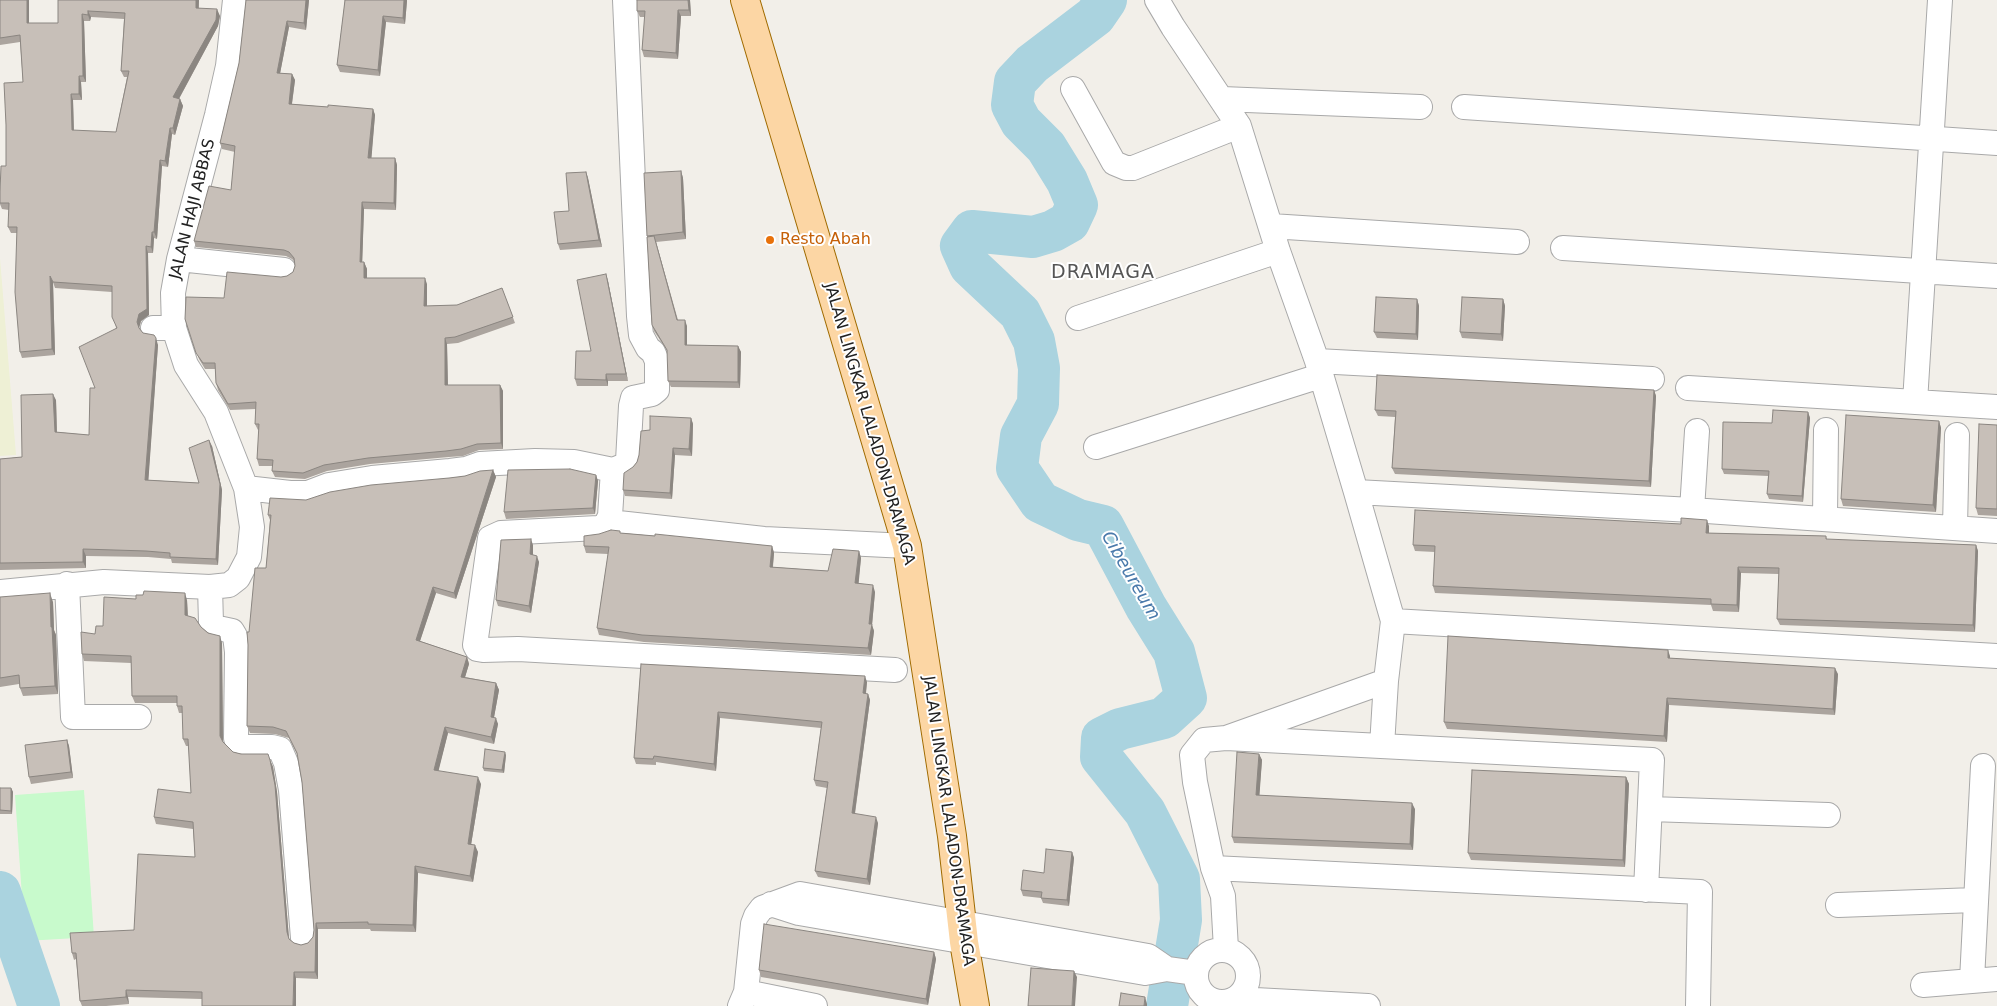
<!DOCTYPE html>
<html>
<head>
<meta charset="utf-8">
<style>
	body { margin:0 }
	canvas { display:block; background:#f2efe9 }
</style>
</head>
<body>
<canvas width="1997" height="1006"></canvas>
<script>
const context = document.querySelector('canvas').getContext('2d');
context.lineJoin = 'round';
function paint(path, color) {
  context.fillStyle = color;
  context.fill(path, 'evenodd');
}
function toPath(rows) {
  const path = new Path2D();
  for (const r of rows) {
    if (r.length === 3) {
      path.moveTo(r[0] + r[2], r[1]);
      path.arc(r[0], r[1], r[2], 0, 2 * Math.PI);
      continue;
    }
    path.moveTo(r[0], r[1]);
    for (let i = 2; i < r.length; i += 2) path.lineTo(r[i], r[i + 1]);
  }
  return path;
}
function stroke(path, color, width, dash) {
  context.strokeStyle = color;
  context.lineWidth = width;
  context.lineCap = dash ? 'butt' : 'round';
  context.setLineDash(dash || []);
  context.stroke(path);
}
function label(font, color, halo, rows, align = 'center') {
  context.font = font + ' "DejaVu Sans",sans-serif';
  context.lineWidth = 4;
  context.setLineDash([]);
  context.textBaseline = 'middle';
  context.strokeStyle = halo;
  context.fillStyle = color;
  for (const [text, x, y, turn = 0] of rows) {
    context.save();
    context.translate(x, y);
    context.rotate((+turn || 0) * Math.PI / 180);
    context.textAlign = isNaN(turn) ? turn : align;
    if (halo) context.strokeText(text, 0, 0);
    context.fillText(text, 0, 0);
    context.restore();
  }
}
const farmland = toPath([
	[0,258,16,455,0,456]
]);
const park = toPath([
	[84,790,94,937,25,941,15,795]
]);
const river = toPath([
	[1106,0,1095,16,1032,64,1015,82,1012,105,1021,122,1046,147,1067,181,1077,205,1069,222,1053,231,1033,237,972,231,961,246,970,266,1020,313,1034,341,1039,368,1038,404,1021,436,1017,468,1040,502,1078,520,1103,526,1146,607,1174,652,1186,698,1164,718,1120,729,1102,738,1101,757,1145,812,1179,879,1181,920,1167,1006],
	[0,892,39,1006]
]);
const street = toPath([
	[625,0,639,316,641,335,648,348,653,352,657,361,657,390,652,394,633,398,631,406,628,461,625,465,613,470,610,516,605,526,598,528,501,533,490,538,475,645,477,649,483,650,518,649,895,670],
	[1157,0,1173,27,1239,126,1278,251,1317,361,1356,492,1393,621,1386,681,1382,746],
	[1073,89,1114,163,1126,168,1133,168,1239,126],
	[1222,99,1420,107],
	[1464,107,1997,143],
	[1271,226,1517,242],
	[1563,248,1997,276],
	[179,259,284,270],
	[1078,318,1278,251],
	[153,328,174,328],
	[1317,361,1652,379],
	[1688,388,1997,407],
	[1915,402,1940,0],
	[1096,447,1320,376],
	[246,488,290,493,308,493,329,485,372,478,450,471,466,469,480,464,535,461,574,462,613,470],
	[1356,492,1692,510,1997,531],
	[1692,510,1697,431],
	[1825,518,1826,430],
	[609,522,764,539,907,546],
	[1955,528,1957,435],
	[67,584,73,717,139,717],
	[210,587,211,623,218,628,232,631,235,636,237,652,236,738,238,744,243,747,272,747,280,749,286,763,291,790,303,938],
	[0,592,104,582,210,587,229,585,238,578,249,557,252,527,246,488,216,412,186,365,174,328,173,293,179,259,217,115,228,66,235,0],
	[1393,621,1997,656],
	[1226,738,1652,760,1646,890],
	[1650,809,1828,815],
	[1213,868,1700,892,1698,1006],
	[771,904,799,913,1145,973,1167,969,1196,973],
	[1838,905,1975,900],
	[1226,949,1223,896,1213,868,1195,782,1192,755,1204,740,1226,738,1386,681],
	[1222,976,26],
	[1972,980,1983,766],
	[1923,985,1997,979],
	[746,992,815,1006],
	[1236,999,1368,1006],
	[740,1006,746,992,753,924,756,916,762,908,800,894,1148,956,1167,969]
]);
const primary = toPath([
	[745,0,907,546,952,836,964,942,975,1006]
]);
const wall = toPath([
	[0,0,29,23,58,23,58,0,199,0,199,8,220,16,218,26,179,99,180,99,183,106,175,135,172,134,168,167,162,166,157,239,154,238,153,253,148,253,149,315,141,321,139,328,143,333,158,345,148,480,199,483,212,446,222,490,218,565,172,563,171,559,148,557,86,556,86,568,0,570,0,459,22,457,56,400,57,432,89,435,95,388,116,328,112,292,55,288,53,282,55,355,22,358,20,352,17,233,11,233,8,227,9,210,2,209,0,204,0,191,6,166,23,82,20,42,0,45],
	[91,17,124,19,121,71,124,77,127,77,116,132,74,131,73,100,82,100,81,82,86,82,84,21,90,21],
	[246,0,309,0,306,30,289,27,280,73,292,74,295,80,292,104,328,107,373,109,375,115,371,158,395,158,397,165,396,210,364,209,362,262,364,262,367,269,367,278,427,284,427,306,457,305,502,288,515,323,458,343,447,344,448,385,500,385,503,391,503,449,479,450,463,456,449,457,370,464,327,471,305,479,275,477,272,471,273,466,259,466,257,459,259,430,258,430,255,424,256,409,230,410,218,390,216,383,215,369,205,369,199,359,185,319,224,298,281,277,287,276,293,272,295,266,295,262,292,259,286,256,196,247,194,241,231,190,235,152,222,149,220,143,239,63],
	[345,0,407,0,405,24,386,22,380,76,340,72,337,65],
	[637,0,690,0,691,16,681,16,678,59,644,57,642,50,645,17,640,17,637,11],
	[681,171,683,178,686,239,656,242,678,320,687,326,687,345,738,346,741,352,740,388,671,387,668,381,668,352,654,331,652,325,647,236],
	[586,172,588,178,602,247,560,250,558,244],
	[606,274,608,281,628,381,608,381,608,386,577,386,575,379,591,351],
	[1417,299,1419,306,1418,340,1377,338,1374,332],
	[1503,299,1505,306,1503,341,1462,338,1460,332],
	[1654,390,1656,396,1651,487,1395,474,1392,468,1395,417,1378,416,1375,410],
	[1808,412,1810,418,1803,502,1769,499,1767,494,1768,476,1724,474,1722,469,1772,423],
	[691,418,693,424,692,456,675,455,672,499,625,496,623,490,633,467,637,462,650,430],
	[1939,421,1941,428,1936,512,1843,506,1841,499],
	[1997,425,1997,516,1978,515,1976,508],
	[493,470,496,477,456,599,436,593,420,641,467,657,469,664,465,677,496,683,499,690,494,717,498,724,494,744,448,733,438,771,481,784,471,845,478,852,473,882,418,873,416,932,371,931,370,929,318,929,318,979,296,978,202,999,128,997,129,1004,106,1006,82,1006,80,1001,76,959,74,960,72,953,134,930,195,857,193,829,156,824,154,817,191,793,189,746,186,746,183,739,183,713,179,713,177,706,177,703,135,703,132,696,131,663,84,661,82,654,95,634,136,599,187,600,188,616,201,627,222,643,223,742,233,752,270,760,273,767,277,792,289,939,294,943,301,945,308,943,313,937,314,930,302,782,298,756,289,738,275,734,250,733,247,726,249,632,266,568,270,520,268,515,306,500,465,476],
	[596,475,598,481,595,514,506,519,504,512],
	[1709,526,1709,533,1826,536,1827,540,1976,545,1978,551,1975,632,1780,625,1777,619,1779,574,1741,573,1739,612,1713,611,1711,605,1435,593,1433,586,1435,552,1415,551,1413,545],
	[622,533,772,546,774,553,773,567,828,571,859,551,861,558,858,584,875,592,872,625,874,631,871,655,644,642,599,635,597,628,608,554,586,553,584,546],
	[533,545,533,555,539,562,531,613,498,606,496,600],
	[0,597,53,602,54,630,56,635,58,694,23,696,20,688,19,684,0,687],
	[1670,656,1670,658,1838,674,1835,715,1669,705,1667,742,1447,729,1444,722],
	[641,664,867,682,866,694,868,694,870,700,855,814,878,823,870,885,818,877,815,871,827,788,816,786,814,780,821,728,720,718,716,771,656,762,656,765,636,764,634,758],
	[67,740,69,746,73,778,31,784,29,777],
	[1259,754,1262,760,1259,795,1415,809,1413,850,1234,843,1232,837],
	[506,755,504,773,484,771,483,768],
	[1626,777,1629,784,1625,867,1471,860,1468,853],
	[0,788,11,788,13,792,12,814,0,814],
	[1072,852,1074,858,1069,906,1043,903,1041,898,1023,896,1021,890],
	[934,952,936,959,928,1005,761,977,759,970]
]);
const shadedWall = toPath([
	[27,0,29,0,29,29,27,23],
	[196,0,199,0,198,14,196,8],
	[306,0,309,0,306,30,304,23],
	[404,0,407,0,407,1,405,24,403,18],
	[688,0,690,0,691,16,689,10],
	[217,9,220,16,218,26,176,104,173,97],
	[678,10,681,16,678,59,676,53],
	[88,11,91,17,90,21,88,15],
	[82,14,84,21,86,82,83,76],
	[383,16,386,22,380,76,378,70],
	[287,21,289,27,279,79,277,73],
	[292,74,295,80,291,110,289,104],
	[79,76,81,82,82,100,79,94],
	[71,94,73,100,74,137,72,130],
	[180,99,183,106,175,135,173,128],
	[373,109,375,115,371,164,368,158],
	[170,128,172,134,168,167,165,161],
	[395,158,397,165,396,210,394,203],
	[160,160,162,166,157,239,154,232],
	[681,171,683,178,686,239,683,232],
	[586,172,588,178,602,247,599,240],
	[362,202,364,209,362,269,360,262],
	[152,232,154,238,153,253,151,247],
	[654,236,656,242,679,326,677,320],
	[146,246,148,253,149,315,141,321,139,328,141,334,137,322],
	[364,262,367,269,367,284,364,278],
	[606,274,608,281,628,381,626,374],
	[50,276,53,282,55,355,52,349],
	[425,278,427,284,427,312,424,306],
	[1417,299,1419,306,1418,340,1416,334],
	[1503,299,1505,306,1503,341,1501,334],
	[685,320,687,326,687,351,685,345],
	[156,338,158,345,148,486,145,480],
	[445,338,447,344,448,391,445,385],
	[738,346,741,352,740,388,738,382],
	[606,374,608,381,608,386,606,380],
	[500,385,503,391,503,449,501,443],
	[1654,390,1656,396,1651,487,1649,481],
	[53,394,56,400,57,438,55,432],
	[1808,412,1810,418,1803,502,1802,496],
	[691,418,693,424,692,456,689,449],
	[1939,421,1941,428,1936,512,1933,505],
	[209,440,212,446,222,490,218,565,216,559],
	[673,448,675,455,672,499,670,493],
	[493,470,496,477,456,599,454,593],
	[596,475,598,481,595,514,593,508],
	[1707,520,1709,526,1709,539,1706,533],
	[531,539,533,545,533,561,530,554],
	[1976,545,1978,551,1975,632,1973,625],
	[772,546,774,553,772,574,770,567],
	[83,549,86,556,86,568,83,562],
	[859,551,861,558,858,590,855,583],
	[537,556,539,562,531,613,529,606],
	[1738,567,1741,573,1739,612,1737,605],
	[873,585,875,592,872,625,874,631,871,655,868,648,869,624],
	[433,587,436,593,418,647,416,640],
	[50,593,53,602,54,630,56,635,58,694,55,686,51,627],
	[185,593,187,600,188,622,185,615],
	[220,636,222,643,223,742,220,736],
	[1668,650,1670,656,1670,664,1668,658],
	[467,657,469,664,463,684,461,677],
	[1835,668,1838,674,1835,715,1833,709],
	[865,676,867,682,865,700,863,693],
	[496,683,499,690,493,723,491,717],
	[868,694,870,700,854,819,852,813],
	[1667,698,1669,705,1667,742,1664,736],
	[718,712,720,718,716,771,714,764],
	[496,718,498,724,494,744,491,737],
	[445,727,448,733,437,777,434,770],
	[67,740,69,746,73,778,71,772],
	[505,752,506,755,504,773,502,770],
	[1259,754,1262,760,1259,802,1256,795],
	[270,760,273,767,277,792,289,939,287,932],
	[478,777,481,784,470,851,468,844],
	[1626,777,1629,784,1625,867,1623,860],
	[11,788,13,792,12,814,11,811],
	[1412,803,1415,809,1413,850,1410,844],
	[876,817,878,823,870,885,867,879],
	[475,845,478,852,473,882,470,876],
	[1072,852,1074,858,1069,906,1067,900],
	[415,866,418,873,416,932,413,925],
	[316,923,318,929,318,979,315,972],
	[934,952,936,959,928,1005,926,999],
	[1074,971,1077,977,1075,1006,1072,1006],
	[294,972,296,978,296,1006,293,1006],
	[126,990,128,997,129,1004,126,997],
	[1145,997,1147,1004,1147,1006,1144,1006]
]);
const building = toPath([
	[0,0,27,0,27,23,58,23,58,0,196,0,196,8,217,9,216,20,173,97,180,99,173,128,170,128,165,161,160,160,154,232,152,232,151,247,146,246,147,309,139,314,137,322,139,328,143,333,154,335,156,338,145,480,199,483,189,448,209,440,220,484,216,559,170,557,170,553,146,551,83,549,83,562,0,563,0,459,22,457,21,395,53,394,55,432,89,435,90,388,95,388,79,347,117,328,112,317,112,286,53,282,50,276,52,349,20,352,15,292,17,227,8,227,9,203,0,203,0,191,1,166,6,166,6,125,4,83,23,82,20,35,0,38,0,0],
	[88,11,125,13,121,71,129,71,116,132,72,130,71,94,79,94,79,76,83,76,82,14,88,15,88,11],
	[246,0,306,0,304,23,287,21,277,73,292,74,289,104,328,107,328,105,373,109,368,158,395,158,394,203,362,202,360,262,364,262,364,278,425,278,424,306,457,305,502,288,513,317,455,337,445,338,445,385,500,385,501,443,477,444,461,449,446,451,368,458,324,465,303,473,272,471,273,460,257,459,259,424,255,424,256,402,228,404,216,383,215,363,203,363,196,353,185,319,186,297,224,298,227,272,281,277,287,276,293,272,295,266,294,258,289,252,284,250,194,241,209,186,231,190,235,146,220,143,239,63,246,0],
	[345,0,404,0,403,18,383,16,378,70,337,65,345,0],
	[637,0,688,0,689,10,678,10,676,53,642,50,645,11,637,11,637,0],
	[681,171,683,232,647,236,644,173,681,171],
	[586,172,599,240,558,244,554,212,569,211,566,173,586,172],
	[654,236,677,320,685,320,685,345,738,346,738,382,668,381,667,350,652,325,647,237,654,236],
	[606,274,626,374,606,374,606,380,575,379,576,351,591,351,577,280,606,274],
	[1376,297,1417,299,1416,334,1374,332,1376,297],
	[1462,297,1503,299,1501,334,1460,332,1462,297],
	[1377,375,1654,390,1649,481,1392,468,1396,411,1375,410,1377,375],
	[1773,410,1808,412,1802,496,1767,494,1769,471,1722,469,1723,422,1772,423,1773,410],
	[1846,415,1939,421,1933,505,1841,499,1846,415],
	[650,416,691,418,689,449,673,448,670,493,623,490,624,473,633,467,637,462,639,455,641,431,650,430,650,416],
	[1979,424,1997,425,1997,509,1976,508,1979,424],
	[570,469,596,475,593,508,504,512,508,470,570,469],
	[493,470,454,593,433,587,416,640,467,657,461,677,496,683,491,717,496,718,491,737,445,727,434,770,478,777,468,844,475,845,470,876,415,866,413,925,368,924,368,922,316,923,315,972,294,972,293,1006,202,1006,202,992,126,990,126,997,80,1001,76,953,72,953,70,933,134,930,138,854,195,857,193,822,154,817,158,789,191,793,188,739,183,739,182,706,177,706,177,696,132,696,131,656,82,654,81,632,95,634,96,626,103,626,104,597,136,599,136,595,143,595,144,591,185,593,185,615,195,618,201,627,208,633,220,636,220,736,223,742,233,752,241,754,268,754,270,760,275,785,287,932,289,939,294,943,301,945,308,943,313,937,314,930,302,782,297,753,286,731,273,727,247,726,248,645,247,632,249,632,255,568,266,568,271,515,268,515,270,498,306,500,330,492,371,485,449,478,465,476,480,471,493,470],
	[1415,510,1681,524,1681,518,1707,520,1706,533,1826,536,1826,539,1976,545,1973,625,1777,619,1779,568,1738,567,1737,605,1711,604,1711,599,1433,586,1435,546,1413,545,1415,510],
	[611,530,620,531,620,533,655,536,655,534,772,546,770,567,828,571,833,549,859,551,855,583,873,585,869,624,872,624,868,648,642,635,597,628,609,547,584,546,584,536,599,534,611,530],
	[531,539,530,554,537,556,529,606,496,600,501,540,531,539],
	[50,593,51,627,52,627,55,686,20,688,19,675,0,678,0,597,50,593],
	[1448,636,1668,650,1668,658,1835,668,1833,709,1667,698,1664,736,1444,722,1448,636],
	[641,664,865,676,863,693,868,694,852,813,876,817,867,879,815,871,828,782,814,780,822,722,718,712,714,764,654,756,653,759,634,758,641,664],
	[67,740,71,772,29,777,25,745,67,740],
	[485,749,505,752,502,770,483,768,485,749],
	[1237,752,1259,754,1256,795,1412,803,1410,844,1232,837,1237,752],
	[1472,770,1626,777,1623,860,1468,853,1472,770],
	[0,788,11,788,11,811,0,810,0,788],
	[1046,849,1072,852,1067,900,1041,898,1042,892,1021,890,1023,870,1044,873,1046,849],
	[764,924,934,952,926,999,759,970,764,924],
	[1031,968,1074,971,1072,1006,1028,1006,1031,968],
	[1121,993,1145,997,1144,1006,1119,1006,1121,993]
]);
const markers = [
	[770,240,5,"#e8710a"]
];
const streetNames = [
	["JALAN HAJI ABBAS",193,209,-76],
	["JALAN LINGKAR LALADON-DRAMAGA",869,424,74],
	["JALAN LINGKAR LALADON-DRAMAGA",948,821,82]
];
const foodNames = [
	["Resto Abah",780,240]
];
const waterNames = [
	["Cibeureum",1130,576,60]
];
const quarterNames = [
	["DRAMAGA",1103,273]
];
paint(farmland, '#eef0d5');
paint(park, '#c8facc');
stroke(river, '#aad3df', 42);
stroke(street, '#a9a9a9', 26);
stroke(primary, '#a06b00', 30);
stroke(street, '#fff', 24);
stroke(primary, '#fcd6a4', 28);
paint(wall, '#aba49e');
paint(shadedWall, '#8b8681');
paint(building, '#c7bfb8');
stroke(building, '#8b8681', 1);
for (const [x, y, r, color] of markers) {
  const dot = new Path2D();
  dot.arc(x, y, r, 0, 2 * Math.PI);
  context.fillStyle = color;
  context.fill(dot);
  stroke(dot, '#fff', 2);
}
label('16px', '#222', '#fff', streetNames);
label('16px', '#c56008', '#fff', foodNames, 'left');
label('italic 18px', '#4a7aab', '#fff', waterNames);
context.letterSpacing = '1px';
label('19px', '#555', '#fff', quarterNames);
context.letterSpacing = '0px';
</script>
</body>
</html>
